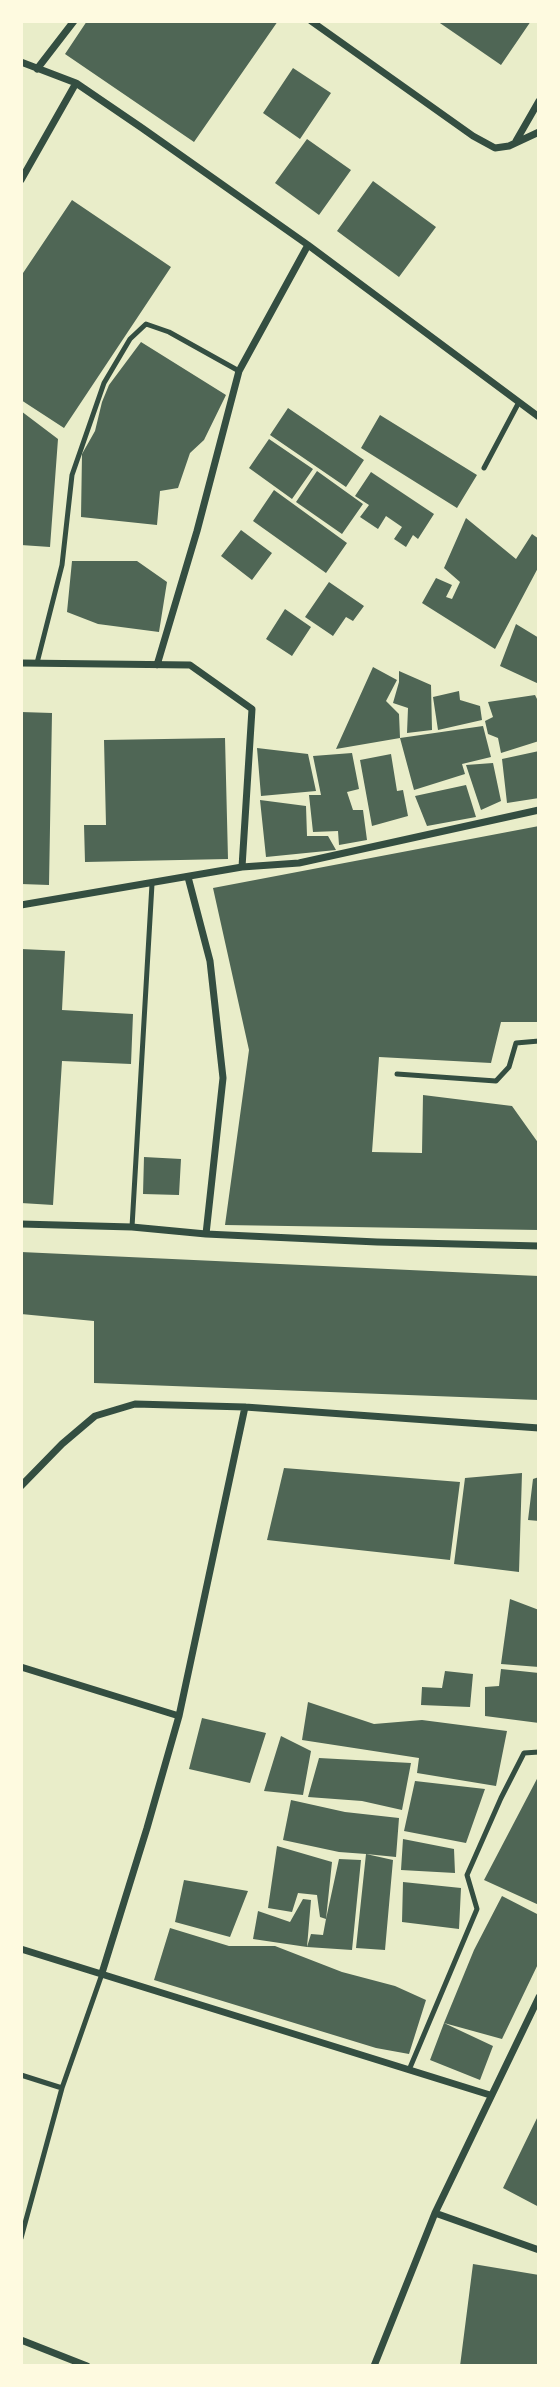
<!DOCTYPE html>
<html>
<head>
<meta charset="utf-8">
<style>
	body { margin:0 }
	#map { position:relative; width:560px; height:2387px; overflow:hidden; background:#e9edc9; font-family:Roboto,sans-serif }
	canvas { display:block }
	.frame { position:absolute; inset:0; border:23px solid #fefae0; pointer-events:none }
</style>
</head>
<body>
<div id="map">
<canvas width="560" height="2387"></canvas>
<div class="frame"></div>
</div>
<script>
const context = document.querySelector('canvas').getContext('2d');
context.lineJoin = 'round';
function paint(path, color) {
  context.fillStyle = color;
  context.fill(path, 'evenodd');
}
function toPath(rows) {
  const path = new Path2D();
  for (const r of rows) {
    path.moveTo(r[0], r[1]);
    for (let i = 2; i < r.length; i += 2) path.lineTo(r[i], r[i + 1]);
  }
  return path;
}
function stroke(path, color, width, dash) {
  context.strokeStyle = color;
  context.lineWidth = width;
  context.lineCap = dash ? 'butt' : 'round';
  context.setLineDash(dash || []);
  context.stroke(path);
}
const building = toPath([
	[87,21,278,21,194,142,65,54],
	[437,21,531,21,501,65],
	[293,68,331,93,300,139,263,113],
	[307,139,351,170,319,215,275,183],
	[373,181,436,227,399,277,337,231],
	[72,200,171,267,64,428,21,400,21,276],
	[141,342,226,395,204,440,190,453,178,488,160,491,157,525,81,517,82,454,95,431,102,402,109,385],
	[288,408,364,460,346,487,270,435],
	[21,411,58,439,50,547,21,545],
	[380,415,477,475,457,508,361,448],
	[269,439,313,469,292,499,249,468],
	[317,471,363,504,342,534,296,502],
	[371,472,434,514,418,539,413,535,406,547,394,539,402,527,386,516,378,529,360,517,369,505,355,496],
	[274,490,347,543,326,573,253,521],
	[466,518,516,559,532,534,539,539,539,566,495,649,422,603,436,578,452,585,446,597,452,599,460,582,444,568],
	[241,530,272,553,252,580,221,556],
	[72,561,137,561,167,582,159,632,98,624,67,612],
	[329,582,364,606,353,621,346,617,333,636,305,617],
	[285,609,311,627,292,656,266,639],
	[516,624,539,638,539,684,500,666],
	[373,667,397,680,386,701,399,714,400,738,336,749],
	[399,671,431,685,432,730,407,733,408,708,393,703,399,682],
	[459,691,460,700,480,706,482,720,438,730,433,697],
	[535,695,539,703,539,741,501,753,498,738,488,734,485,721,493,717,488,702],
	[21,712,52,713,49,885,21,884],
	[483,726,491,757,462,764,465,774,414,790,400,738],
	[225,738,228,859,85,862,84,825,106,825,104,740],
	[257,748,308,754,316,791,261,796],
	[539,751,539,798,507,803,502,759],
	[352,753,359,789,347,792,353,810,363,810,367,840,339,845,338,831,313,832,309,795,321,795,313,756],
	[391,754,397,791,403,790,408,816,372,826,360,760],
	[493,763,501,801,481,810,466,765],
	[466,785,476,817,427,826,415,796],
	[260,800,306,806,307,836,328,836,336,850,266,857],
	[539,826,539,1022,501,1022,491,1063,379,1057,372,1152,422,1153,423,1095,512,1106,539,1144,539,1230,225,1225,249,1050,213,888],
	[21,949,65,951,62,1010,133,1014,131,1064,62,1061,53,1205,21,1203],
	[144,1157,181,1159,179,1195,143,1194],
	[21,1252,539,1276,539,1400,94,1383,94,1321,21,1314],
	[284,1468,460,1482,450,1560,267,1540],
	[522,1473,519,1572,454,1564,465,1478],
	[539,1477,539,1521,528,1520,533,1479],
	[510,1599,539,1610,539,1667,501,1664],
	[501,1669,539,1673,539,1723,485,1716,485,1687,499,1686],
	[445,1671,473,1674,470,1707,421,1705,422,1687,442,1688],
	[308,1702,374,1724,422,1720,507,1731,496,1786,417,1773,419,1758,302,1740],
	[202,1718,266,1733,250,1783,189,1769],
	[281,1736,311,1751,303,1795,264,1791],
	[319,1758,411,1763,402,1810,362,1801,308,1797],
	[539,1775,539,1905,484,1880],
	[415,1781,485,1789,466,1843,404,1831],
	[291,1800,345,1812,399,1818,396,1857,366,1854,393,1860,385,1950,356,1948,366,1854,339,1852,283,1840],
	[403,1839,454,1849,455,1873,401,1870],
	[277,1846,332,1862,326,1919,339,1859,361,1860,352,1950,307,1947,311,1934,323,1935,326,1919,320,1917,317,1895,298,1893,292,1912,268,1908],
	[184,1880,248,1891,230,1937,175,1922],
	[403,1882,461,1888,459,1929,402,1922],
	[502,1896,539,1915,539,1962,502,2039,444,2023,493,2046,480,2080,430,2060,444,2023,474,1950],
	[303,1899,311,1900,307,1947,253,1939,258,1911,290,1922],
	[170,1928,229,1946,275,1946,342,1972,395,1986,426,2000,409,2054,376,2048,154,1980],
	[539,2114,539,2207,503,2188],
	[473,2264,539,2275,539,2366,460,2366]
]);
const service = toPath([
	[484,468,519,402],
	[37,663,62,565,72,475,104,383,130,339,146,324,169,332,239,371],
	[397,1074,496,1081,509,1067,516,1043,539,1041],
	[132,1227,152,884],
	[409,2070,477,1909,467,1875,501,1798,524,1753,539,1752],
	[21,2075,62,2088],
	[21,2238,62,2088,102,1974]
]);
const minor = toPath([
	[311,21,473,136,495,148,509,146,539,132],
	[21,62,76,83,142,128,308,245,539,417],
	[37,69,74,21],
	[516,141,539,101],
	[21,180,76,83],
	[21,663,190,665,252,709,242,867],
	[157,665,197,531,239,371,308,245],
	[188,877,210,961,223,1078,206,1234],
	[21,905,242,867,299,863,539,810],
	[21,1224,132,1227,206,1234,377,1242,539,1246],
	[21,1486,62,1444,95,1416,135,1404,245,1407,539,1428],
	[21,1667,179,1716],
	[21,1949,490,2095],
	[102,1973,147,1828,179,1716,245,1407],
	[435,2213,539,2250],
	[21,2340,87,2366],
	[374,2366,435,2213,539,1997]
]);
paint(building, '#4f6655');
stroke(service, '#344e41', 5);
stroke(minor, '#344e41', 7);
</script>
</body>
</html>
